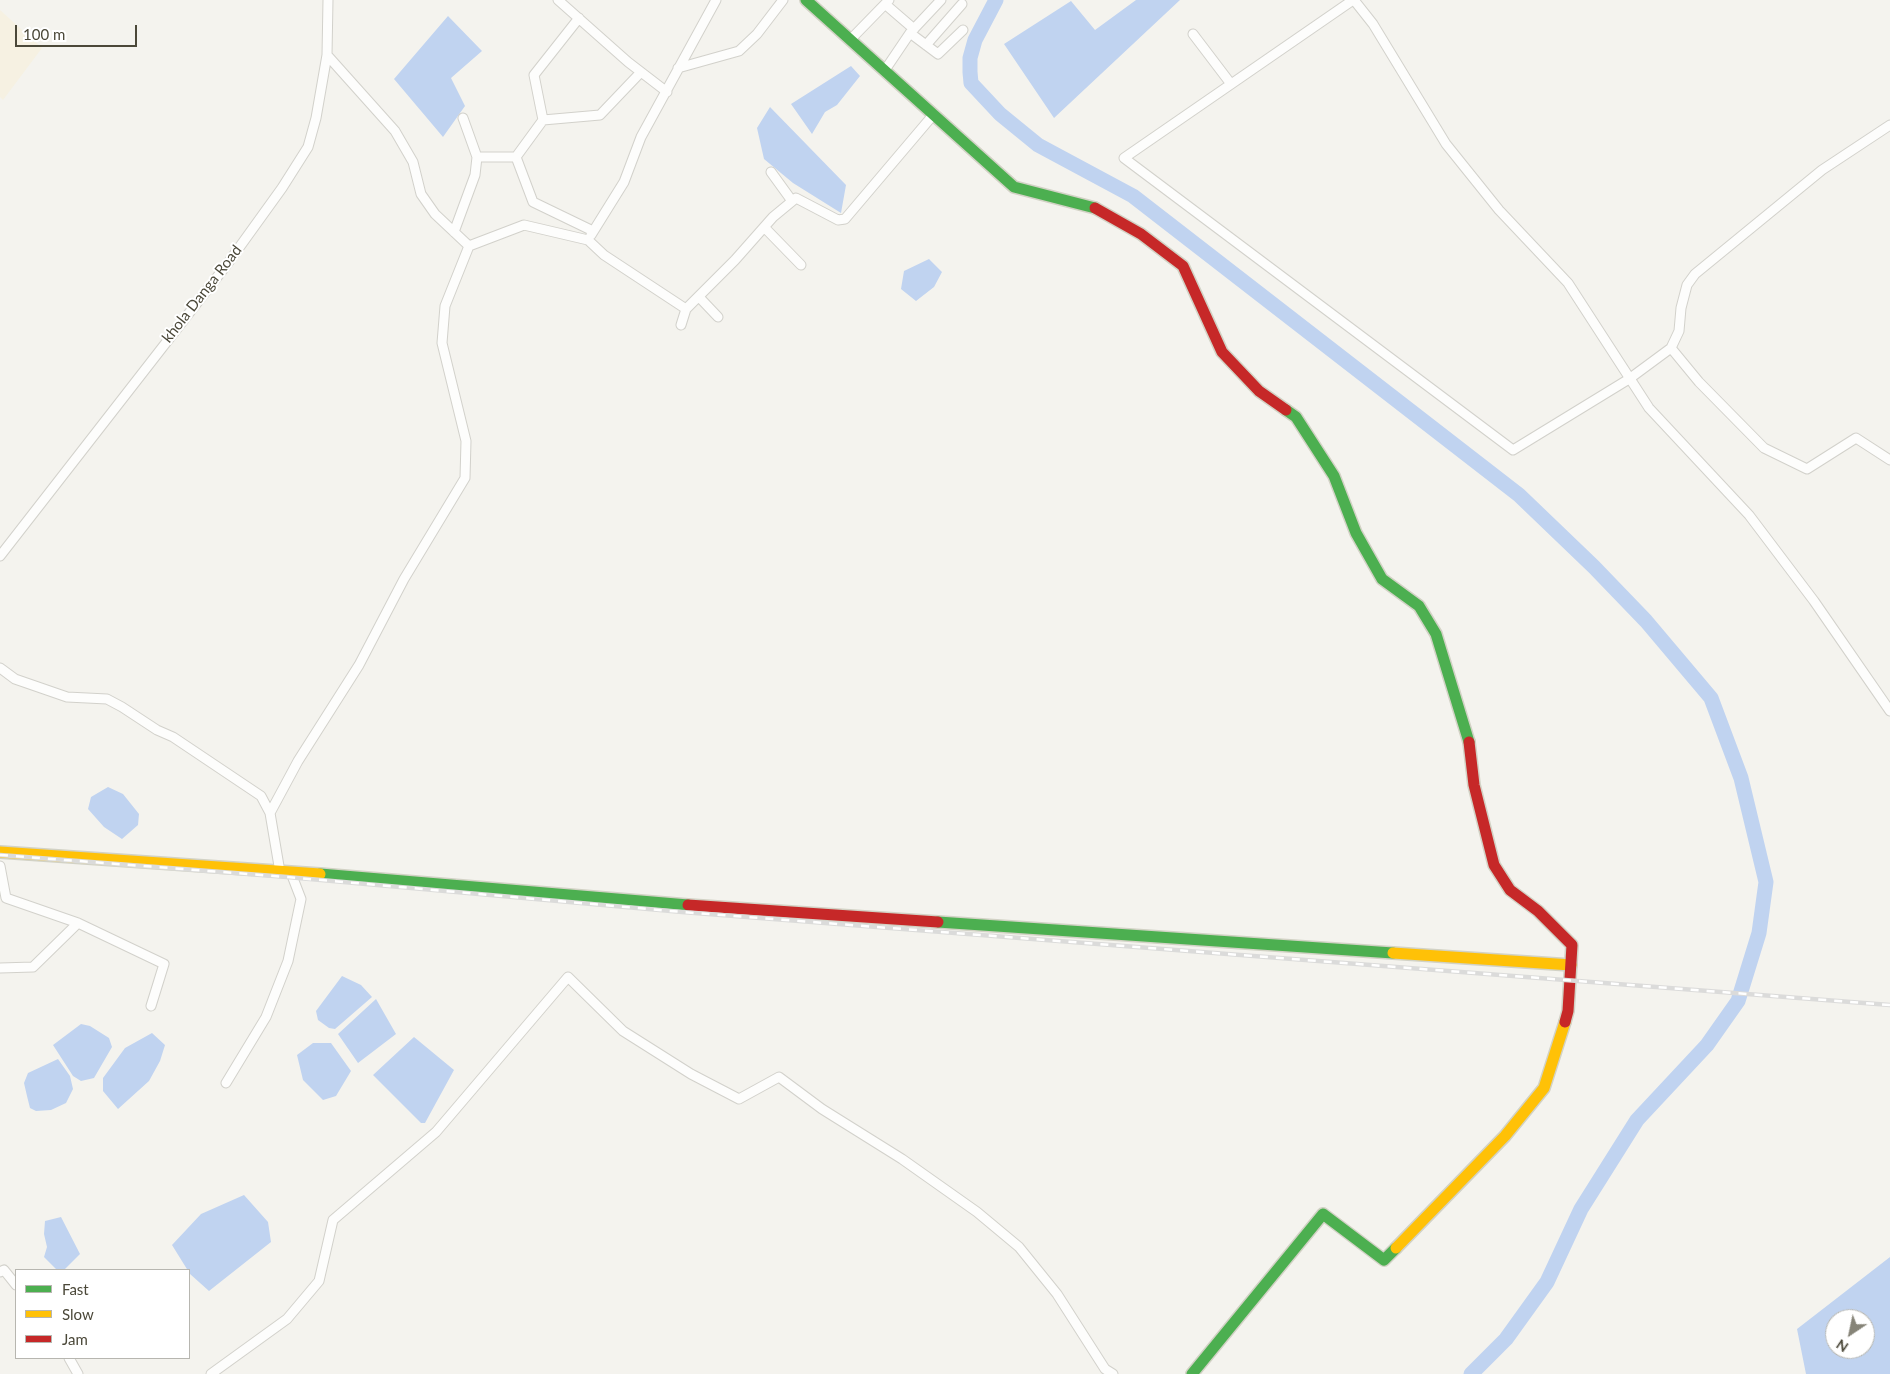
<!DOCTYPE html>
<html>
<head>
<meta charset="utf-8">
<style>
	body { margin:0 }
	#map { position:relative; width:1890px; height:1374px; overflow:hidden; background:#f4f3ee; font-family:Lato,sans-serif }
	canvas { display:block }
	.legend { position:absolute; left:15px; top:1269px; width:175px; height:90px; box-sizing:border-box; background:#fff; border:1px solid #b7b6b0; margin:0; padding:6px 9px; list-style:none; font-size:15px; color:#4b4839 }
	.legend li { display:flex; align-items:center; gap:10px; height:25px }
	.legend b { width:25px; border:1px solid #b7b6b0 }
	.north { position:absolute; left:1825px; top:1309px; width:50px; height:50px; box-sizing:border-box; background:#fff; border:1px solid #b7b6b0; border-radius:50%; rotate:214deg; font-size:14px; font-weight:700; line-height:20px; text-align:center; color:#4b4839 }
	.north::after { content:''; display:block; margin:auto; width:18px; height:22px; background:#868478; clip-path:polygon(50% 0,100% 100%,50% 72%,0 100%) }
	.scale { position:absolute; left:15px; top:25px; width:122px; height:22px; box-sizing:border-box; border:2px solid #4b4839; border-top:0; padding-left:6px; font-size:15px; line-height:18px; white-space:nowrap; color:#4b4839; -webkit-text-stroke:4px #fff; paint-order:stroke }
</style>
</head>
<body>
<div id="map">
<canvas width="1890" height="1374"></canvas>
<ul class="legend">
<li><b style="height:6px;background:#4caf50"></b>Fast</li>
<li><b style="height:6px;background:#ffc107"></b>Slow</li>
<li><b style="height:6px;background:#c62828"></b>Jam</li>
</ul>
<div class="north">N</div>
<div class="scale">100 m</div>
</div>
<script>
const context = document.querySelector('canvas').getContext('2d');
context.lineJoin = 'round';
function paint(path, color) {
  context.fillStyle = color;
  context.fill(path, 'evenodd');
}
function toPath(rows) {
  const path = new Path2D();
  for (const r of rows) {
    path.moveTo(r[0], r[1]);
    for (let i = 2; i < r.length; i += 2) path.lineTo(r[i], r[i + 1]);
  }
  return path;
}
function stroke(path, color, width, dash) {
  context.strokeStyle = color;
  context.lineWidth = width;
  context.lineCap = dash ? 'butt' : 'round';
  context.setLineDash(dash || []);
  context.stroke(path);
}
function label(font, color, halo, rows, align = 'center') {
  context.font = font + ' Lato,sans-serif';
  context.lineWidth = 4;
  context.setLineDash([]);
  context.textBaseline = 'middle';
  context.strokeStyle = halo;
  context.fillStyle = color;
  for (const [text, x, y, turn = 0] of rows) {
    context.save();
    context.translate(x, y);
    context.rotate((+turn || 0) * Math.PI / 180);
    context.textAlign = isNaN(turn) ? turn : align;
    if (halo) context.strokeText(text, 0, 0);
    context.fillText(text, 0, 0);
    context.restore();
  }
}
const commercial = toPath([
	[0,10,42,48,3,100,0,97]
]);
const water = toPath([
	[1071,1,1095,30,1136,0,1180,0,1054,118,1004,44],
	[448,16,482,51,451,78,465,106,443,137,394,79],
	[851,66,860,76,837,105,825,112,812,134,791,104],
	[770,107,846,185,841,213,793,183,764,159,757,128],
	[929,259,942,272,934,287,916,301,901,289,904,271],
	[108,787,123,794,139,814,138,825,122,839,104,827,88,809,91,797],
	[342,976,361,985,372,997,335,1029,329,1028,318,1020,316,1011],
	[376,999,396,1034,358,1063,338,1034],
	[81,1024,90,1026,109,1038,112,1047,94,1078,81,1081,73,1076,53,1045],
	[152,1033,165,1045,160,1061,149,1081,118,1109,103,1091,103,1078,125,1048],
	[414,1037,454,1070,425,1123,421,1123,373,1075],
	[313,1043,331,1043,351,1071,336,1096,323,1100,303,1080,297,1055],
	[58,1059,70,1076,73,1089,66,1103,51,1110,36,1111,30,1108,27,1096,24,1083,28,1073],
	[244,1195,268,1222,271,1242,209,1291,190,1274,172,1245,201,1214],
	[61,1217,80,1254,64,1270,57,1270,44,1257,47,1247,44,1234,45,1221],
	[1890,1257,1890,1374,1806,1374,1797,1329],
	[1835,1319,1865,1319,1865,1349,1835,1349]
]);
const river = toPath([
	[996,0,975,40,970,58,970,72,971,83,1000,114,1038,145,1133,196,1519,495,1594,567,1646,621,1711,698,1741,778,1766,882,1759,933,1738,1001,1707,1045,1637,1120,1581,1209,1547,1282,1506,1339,1471,1374]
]);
const street = toPath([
	[558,0,628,62,667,92],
	[1353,0,1124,158,1513,450,1629,379,1671,348,1679,331,1681,308,1687,285,1695,274,1822,170,1890,125],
	[1354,0,1373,24,1446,144,1499,210,1568,283,1649,408,1749,515,1814,601,1890,711],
	[885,4,914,29],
	[910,33,938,54,963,30],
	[1193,34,1231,84],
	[851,39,889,0],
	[926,45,962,4],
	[327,55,395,131,413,162,421,194,435,214,469,246,524,225,588,240,604,255,686,309,735,260,773,217,796,198,838,220,845,219,934,114],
	[678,68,739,51,757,34,783,0],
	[885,70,910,33,941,0],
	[463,118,477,157],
	[543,120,534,75,579,18],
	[771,172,792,201],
	[764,227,801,265],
	[593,231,533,202,516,157,543,120,600,115,641,72],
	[454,232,475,175,477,157,516,157],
	[591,235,624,182,641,137,716,0],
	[699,297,718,317],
	[681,325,686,309],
	[1671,348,1699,382,1764,448,1807,469,1856,438,1890,460],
	[0,556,228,263,282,188,308,147,316,118,327,55,328,0],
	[0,668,15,679,67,697,107,699,122,707,157,730,173,737,261,796,270,813],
	[0,866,6,898,78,923,164,964,151,1006],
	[280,872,270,813,298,761,359,665,404,579,465,478,466,441,442,343,445,306,469,246],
	[0,968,33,967,78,923],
	[226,1083,266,1017,288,961,301,899,291,873],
	[0,1272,4,1270,16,1285],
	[69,1358,78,1374],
	[211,1374,287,1319,319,1281,333,1220,436,1132,568,977,623,1031,691,1074,739,1099,779,1077,822,1109,902,1159,977,1212,1019,1247,1057,1294,1105,1369,1113,1374]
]);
const fast = toPath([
	[806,0,1014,187,1095,208],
	[1286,410,1296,417,1334,476,1356,533,1382,579,1419,606,1436,634,1469,742],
	[320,874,688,905],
	[938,922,1393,953],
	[1192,1374,1323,1214,1384,1260,1396,1248]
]);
const slow = toPath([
	[0,852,320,874],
	[1393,953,1571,965],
	[1396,1248,1505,1136,1544,1088,1565,1022]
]);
const jam = toPath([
	[1095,208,1141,234,1183,266,1222,352,1259,391,1286,410],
	[1469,742,1474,785,1494,865,1510,890,1538,911,1572,945,1568,1011,1565,1022],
	[688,905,938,922]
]);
const rail = toPath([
	[0,855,287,877,682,912,1890,1005]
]);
const streetNames = [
	["khola Danga Road",202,294,-52]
];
paint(commercial, '#f6f1e2');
paint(water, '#c0d3f0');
stroke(river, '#c0d3f0', 15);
stroke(street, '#d2d1cb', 11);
stroke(fast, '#d2d2c5', 14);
stroke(slow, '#d2d2c5', 14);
stroke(jam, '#d2d2c5', 14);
stroke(street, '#fdfdfc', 9);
stroke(fast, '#4caf50', 11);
stroke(slow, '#ffc107', 11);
stroke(jam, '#c62828', 11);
stroke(rail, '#dbdbda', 4.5);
stroke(rail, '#fff', 2.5, [8]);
label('15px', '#4b4839', '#fff', streetNames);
</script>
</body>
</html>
